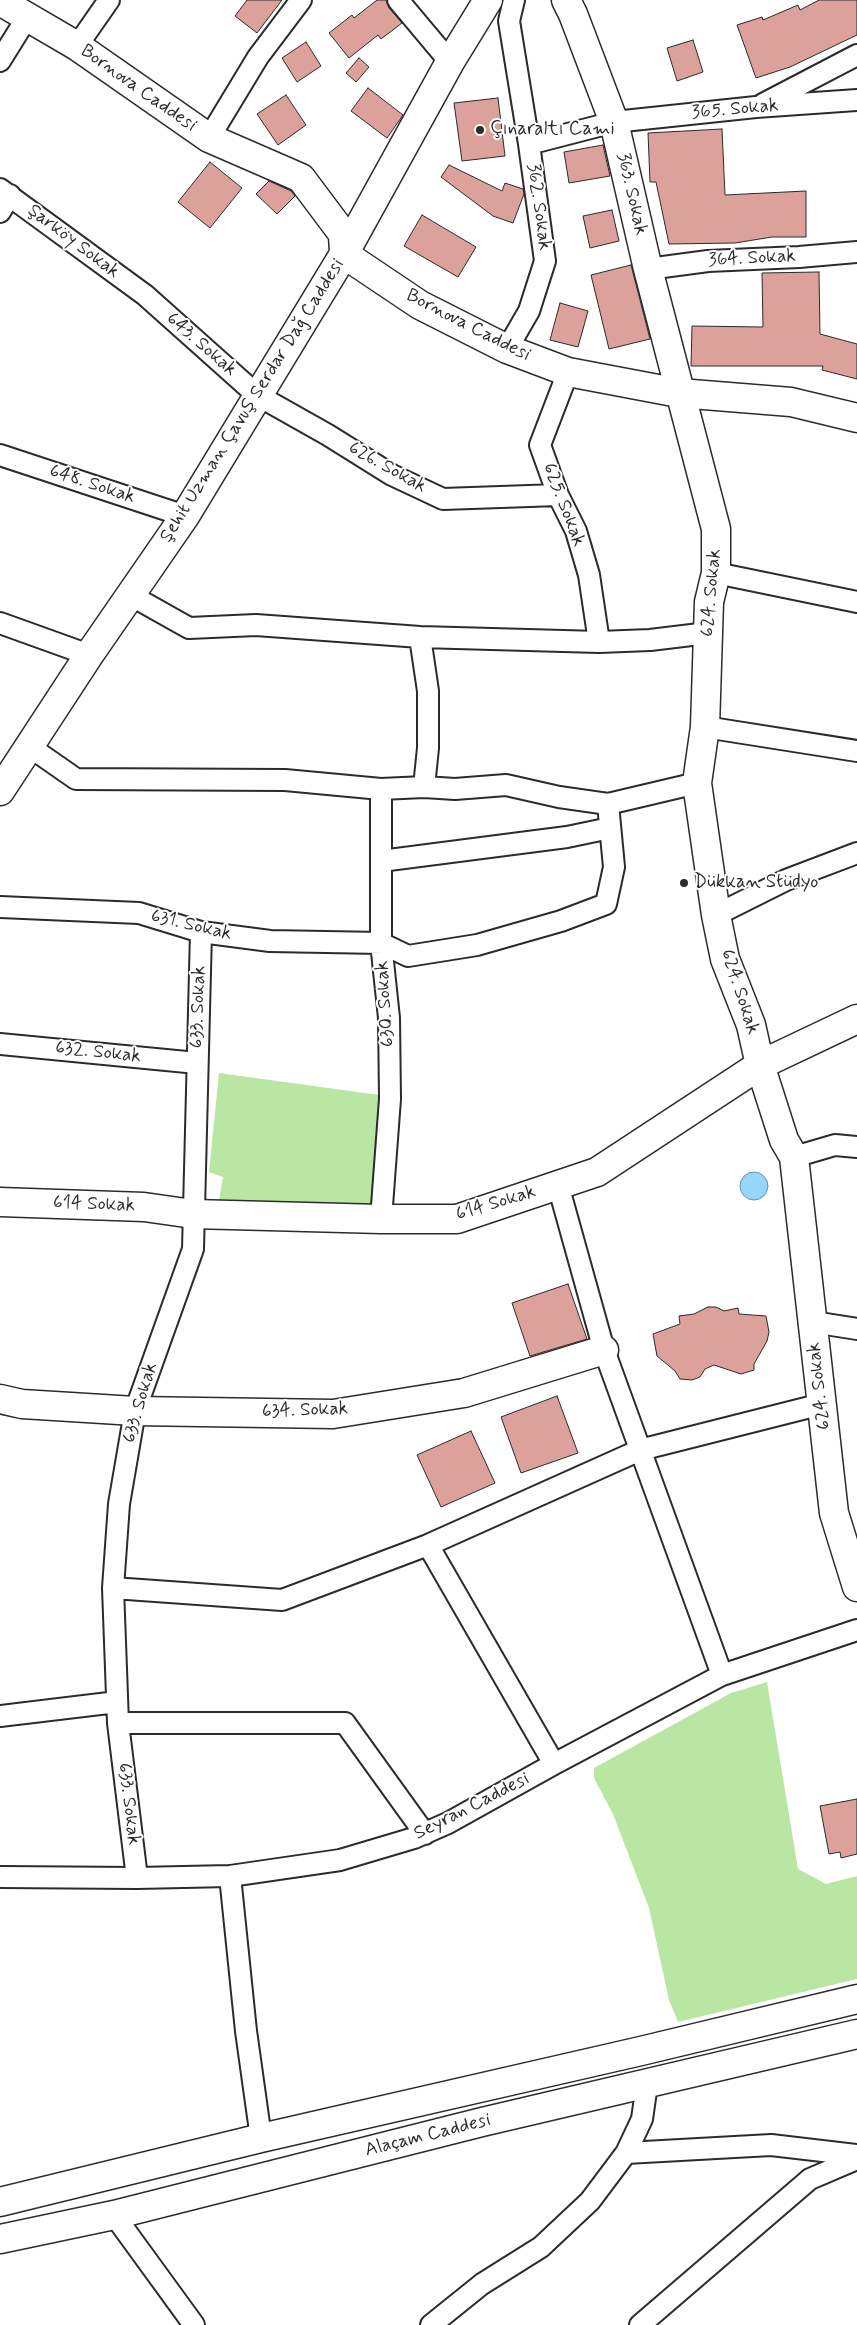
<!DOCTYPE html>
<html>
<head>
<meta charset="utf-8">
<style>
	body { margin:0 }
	canvas { display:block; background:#fff }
</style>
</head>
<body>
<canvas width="857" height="2325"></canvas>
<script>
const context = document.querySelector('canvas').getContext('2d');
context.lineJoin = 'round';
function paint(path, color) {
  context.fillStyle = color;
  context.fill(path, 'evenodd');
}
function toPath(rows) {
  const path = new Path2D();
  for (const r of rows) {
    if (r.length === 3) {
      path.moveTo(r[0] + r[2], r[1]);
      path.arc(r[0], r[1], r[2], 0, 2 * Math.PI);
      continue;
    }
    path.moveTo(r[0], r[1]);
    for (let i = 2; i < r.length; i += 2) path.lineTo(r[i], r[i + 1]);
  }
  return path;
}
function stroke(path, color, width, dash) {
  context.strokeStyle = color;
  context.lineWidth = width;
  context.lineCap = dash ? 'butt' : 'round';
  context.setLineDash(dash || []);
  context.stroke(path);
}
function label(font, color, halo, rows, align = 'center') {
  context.font = font + ' Mynerve,sans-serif';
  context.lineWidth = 4;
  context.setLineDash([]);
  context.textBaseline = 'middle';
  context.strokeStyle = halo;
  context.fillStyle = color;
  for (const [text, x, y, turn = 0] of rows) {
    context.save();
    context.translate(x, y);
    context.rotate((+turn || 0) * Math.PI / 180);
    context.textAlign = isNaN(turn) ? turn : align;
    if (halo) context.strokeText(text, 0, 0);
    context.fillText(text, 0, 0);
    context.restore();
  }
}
const green = toPath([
	[219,1073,379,1095,373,1206,218,1206,223,1177,209,1172],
	[767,1682,798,1869,826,1884,857,1876,857,1979,678,2022,669,2000,649,1908,613,1814,594,1778,594,1768,731,1693]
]);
const water = toPath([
	[754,1186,14]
]);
const building = toPath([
	[247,0,282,0,257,33,235,16,247,0],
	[377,0,386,0,389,8,402,23,381,39,378,35,349,58,329,33,352,15,354,18,377,0],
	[819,0,857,0,857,35,790,67,756,78,737,25,762,17,763,20,798,5,800,10,819,0],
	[693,40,703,72,677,81,667,48,693,40],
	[306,42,321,66,297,82,282,58,306,42],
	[359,58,369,67,356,82,346,73,359,58],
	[368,88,403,115,387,138,351,111,368,88],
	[286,95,306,125,278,145,257,114,286,95],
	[498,98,505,156,462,161,454,103,498,98],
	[722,129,725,195,806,191,806,237,772,237,735,243,669,244,656,182,650,182,648,133,722,129],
	[603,145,610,176,569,183,564,152,603,145],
	[210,162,242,188,210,228,178,202,210,162],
	[449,165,502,191,505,183,523,189,524,194,513,223,493,216,441,177,449,165],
	[269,181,291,191,295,196,277,214,256,194,269,181],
	[612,210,619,241,590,248,583,216,612,210],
	[422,215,476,247,458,277,404,246,422,215],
	[631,265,650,339,609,349,591,275,631,265],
	[819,272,820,334,857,344,857,379,822,370,823,366,691,366,692,326,763,327,762,273,819,272],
	[560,303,588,311,578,347,550,340,560,303],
	[568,1284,587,1339,530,1356,512,1303,568,1284],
	[708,1307,716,1307,724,1311,738,1308,739,1314,766,1316,769,1332,767,1341,754,1364,754,1370,741,1374,714,1365,705,1369,700,1377,692,1380,680,1379,675,1371,657,1356,653,1334,680,1324,679,1316,694,1314,708,1307],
	[557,1396,578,1453,521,1473,501,1417,557,1396],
	[471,1431,495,1483,441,1507,417,1455,471,1431],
	[857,1799,857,1854,841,1858,840,1852,829,1854,820,1806,857,1799]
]);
const street = toPath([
	[398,0,450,62],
	[77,46,109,0],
	[0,61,28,16],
	[763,104,857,55],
	[209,138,258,57,301,0],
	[529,144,614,122,756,107,857,100],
	[0,189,145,295,257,395,328,435,392,475,443,499,558,495],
	[0,212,10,195],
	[648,269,708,261,799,257,857,252],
	[507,349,529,311,545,261,529,144,509,21,514,0],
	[568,372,540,445,558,495,576,531,589,575,599,642],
	[0,455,185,516],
	[716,573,857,602],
	[132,596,189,628,256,625,420,637,599,642,650,640,708,633],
	[0,623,89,655],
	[420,637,428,691,428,748,424,787],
	[705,727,857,751],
	[30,747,76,779,285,780,381,789,424,787,455,789,506,785,559,797,608,804],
	[381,861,567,837,610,828],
	[0,907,139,913,201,932,270,941,381,943,408,956,477,945,561,921,606,904,614,867,608,804,697,783],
	[716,915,786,880,857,853],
	[0,1044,197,1063],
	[794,1157,835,1145,857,1147],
	[558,1185,604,1350,722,1675],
	[381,1219,390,1099,389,1018,381,943,381,789],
	[813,1322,857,1329],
	[428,1545,554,1764],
	[113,1588,282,1600,428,1545,640,1450,822,1404],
	[0,1716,117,1702],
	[118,1723,345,1723,425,1834],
	[230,1876,246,2031,261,2138],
	[0,1877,137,1878,230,1876,340,1860,414,1838,448,1823,554,1764,722,1675,857,1630],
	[137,1878,118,1723,113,1588,119,1504,135,1411,193,1249,201,932],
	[626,2153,771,2145,857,2155],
	[114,2215,194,2325],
	[431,2325,482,2284,541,2247,590,2201,626,2153,642,2119,647,2084],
	[640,2325,810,2179,857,2159]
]);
const secondary = toPath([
	[566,0,573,14,614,122,648,269,716,529,716,573,709,602,705,727,697,783,716,915,725,959,751,1025,760,1065,784,1140,794,1157,834,1513,857,1587],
	[0,1,77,46,209,138,301,178,343,234,344,254,420,305,507,349,568,372,679,393,791,402,857,418],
	[0,791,89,655,185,516,344,254,450,62,488,0],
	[0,1202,144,1207,193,1214,381,1219,457,1219,597,1172,760,1065,857,1019],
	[0,1399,22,1404,135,1411,333,1414,464,1393,604,1350],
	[0,2202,261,2138,641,2051,857,1999],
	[0,2239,114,2215,482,2122,857,2034]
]);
const markers = [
	[480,130,5,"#2b2b2b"],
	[684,883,5,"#2b2b2b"]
];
const streetNames = [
	["Bornova Caddesi",138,89,35],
	["365. Sokak",735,110,-5],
	["363. Sokak",631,194,77],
	["362. Sokak",538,207,82],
	["Şarköy Sokak",73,242,37],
	["364. Sokak",752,259,-3],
	["Bornova Caddesi",468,326,27],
	["643. Sokak",201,345,41],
	["Şehit Uzman Çavuş Serdar Dağ Caddesi",253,401,-58],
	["626. Sokak",387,468,29],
	["648. Sokak",92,485,18],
	["625. Sokak",563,505,69],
	["624. Sokak",712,593,-85],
	["631. Sokak",191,926,13],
	["624. Sokak",739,992,72],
	["630. Sokak",386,1004,-94],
	["633. Sokak",199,1007,-88],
	["632. Sokak",98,1053,6],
	["614 Sokak",496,1204,-17],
	["614 Sokak",94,1205,2],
	["624. Sokak",820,1386,-97],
	["633. Sokak",141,1403,-74],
	["634. Sokak",305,1411,-2],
	["633. Sokak",128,1804,83],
	["Seyran Caddesi",472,1807,-27],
	["Alaçam Caddesi",428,2136,-14]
];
const poiNames = [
	["Çınaraltı Cami",490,130],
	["Dükkan Stüdyo",694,883]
];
paint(green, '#b9e6a3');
paint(water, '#95d7f7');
stroke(water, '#6b92a5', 1);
paint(building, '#dba19a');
stroke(building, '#2b2b2b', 1);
stroke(street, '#2b2b2b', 24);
stroke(secondary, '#2b2b2b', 31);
stroke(street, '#fff', 20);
stroke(secondary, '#fff', 28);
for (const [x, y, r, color] of markers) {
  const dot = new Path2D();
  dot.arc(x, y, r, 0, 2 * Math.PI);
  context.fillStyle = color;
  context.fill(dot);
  stroke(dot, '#fff', 2);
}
label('19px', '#2b2b2b', '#fff', streetNames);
label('19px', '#2b2b2b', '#fff', poiNames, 'left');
</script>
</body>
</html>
